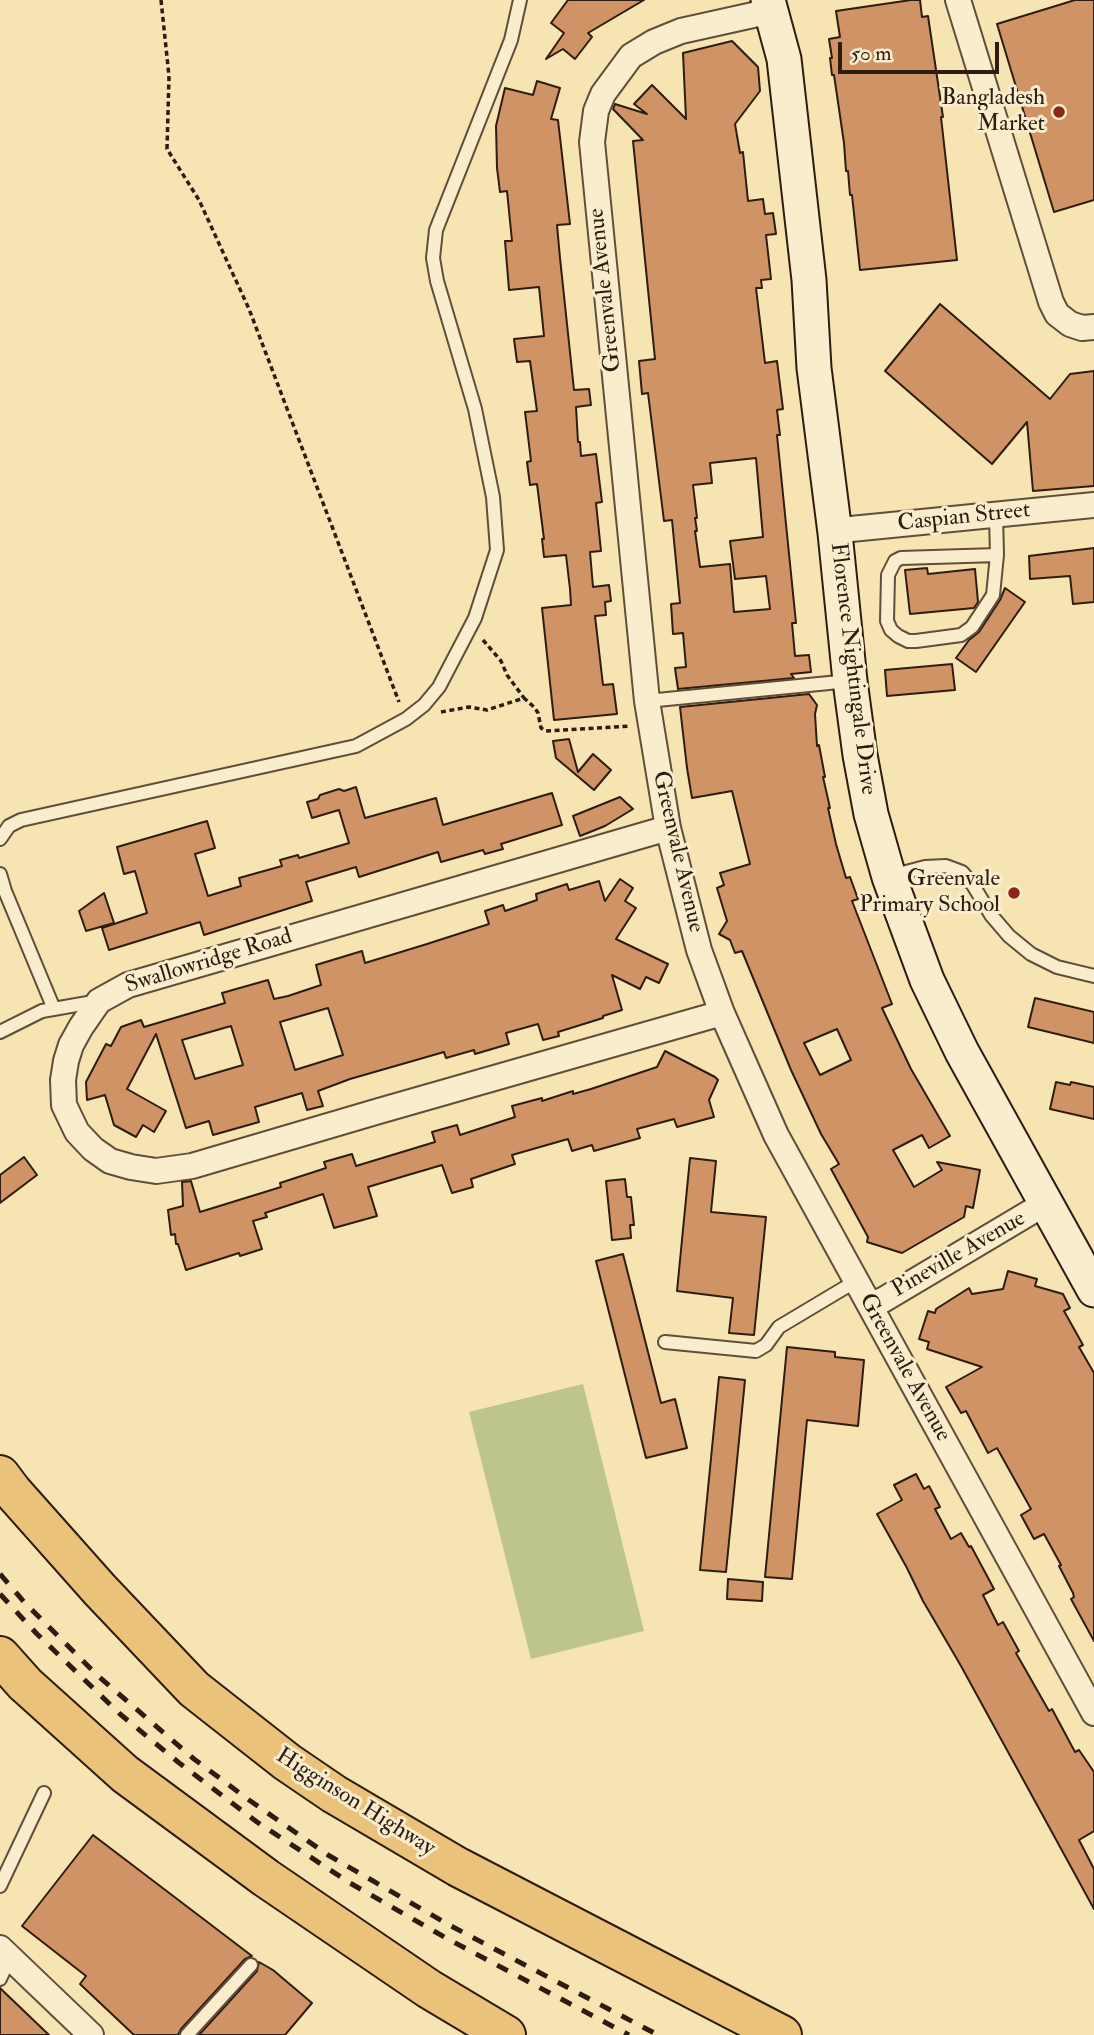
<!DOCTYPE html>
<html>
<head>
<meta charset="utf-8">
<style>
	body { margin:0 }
	#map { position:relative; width:1094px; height:2035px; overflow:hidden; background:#f6e4b3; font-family:"IM FELL Double Pica",serif }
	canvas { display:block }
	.scale { position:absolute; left:838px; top:42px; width:161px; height:32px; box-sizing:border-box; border:4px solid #2e1c12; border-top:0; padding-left:9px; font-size:21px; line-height:24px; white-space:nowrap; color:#2e1c12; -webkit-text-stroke:5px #f9edce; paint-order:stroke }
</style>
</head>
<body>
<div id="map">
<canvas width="1094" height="2035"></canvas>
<div class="scale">50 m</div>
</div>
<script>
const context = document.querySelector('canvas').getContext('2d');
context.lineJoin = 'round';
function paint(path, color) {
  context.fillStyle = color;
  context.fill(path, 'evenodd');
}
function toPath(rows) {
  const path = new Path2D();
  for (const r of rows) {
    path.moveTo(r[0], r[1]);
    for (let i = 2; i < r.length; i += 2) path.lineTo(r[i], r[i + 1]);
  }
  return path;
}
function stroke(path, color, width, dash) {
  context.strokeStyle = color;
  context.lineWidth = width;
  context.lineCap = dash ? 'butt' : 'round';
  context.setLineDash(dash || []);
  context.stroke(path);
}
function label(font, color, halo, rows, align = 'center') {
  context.font = font + ' "IM FELL Double Pica",serif';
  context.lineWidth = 6;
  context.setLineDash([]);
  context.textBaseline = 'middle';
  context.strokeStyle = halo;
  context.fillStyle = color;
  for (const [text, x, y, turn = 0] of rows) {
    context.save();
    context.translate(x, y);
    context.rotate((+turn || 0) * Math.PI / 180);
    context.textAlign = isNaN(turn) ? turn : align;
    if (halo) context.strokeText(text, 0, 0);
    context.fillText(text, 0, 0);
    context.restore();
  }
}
const green = toPath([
	[583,1384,644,1631,531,1659,469,1412]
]);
const building = toPath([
	[568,0,644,0,588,33,592,37,575,59,563,49,546,59,564,33,551,23,568,0],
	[911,0,920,0,922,17,928,16,943,117,941,117,957,260,860,270,852,195,850,195,848,171,846,171,844,143,834,75,832,75,830,58,832,58,829,39,840,37,836,11,911,0],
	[1075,0,1094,0,1094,200,1054,212,997,24,1075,0],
	[732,41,758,67,760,91,735,124,740,153,743,152,748,201,763,199,765,214,773,213,776,234,766,235,771,279,761,280,762,288,756,288,765,363,777,361,783,409,777,410,780,435,777,435,796,623,792,623,795,656,809,655,811,672,791,674,794,678,678,689,675,668,686,667,683,633,673,634,671,604,680,603,672,520,664,521,648,393,642,394,639,361,655,359,633,141,643,140,613,109,615,104,647,114,634,104,652,85,686,119,683,53,732,41],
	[756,458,763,537,730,541,735,579,766,576,770,609,734,612,730,564,700,567,695,531,697,531,695,518,697,518,693,485,712,483,710,463,756,458],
	[537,81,560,88,551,119,558,120,570,224,557,225,560,258,574,390,589,389,591,405,576,407,578,442,580,442,581,456,596,454,602,502,596,503,601,551,590,552,593,587,609,585,611,601,605,602,606,615,595,616,603,685,613,684,617,714,554,720,542,608,571,605,570,589,566,555,544,557,542,539,544,539,537,484,530,485,527,462,531,461,525,412,537,411,530,361,517,362,514,339,544,336,539,287,509,290,505,241,512,241,507,191,500,192,497,168,496,126,505,88,533,95,537,81],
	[940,304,1050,399,1070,374,1094,371,1094,486,1033,491,1027,422,992,464,885,371,940,304],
	[1094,548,1094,602,1073,604,1070,576,1030,579,1029,556,1094,548],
	[927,568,928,574,975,569,978,602,974,608,910,614,905,570,927,568],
	[1005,588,1025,602,976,672,956,658,969,640,979,632,1000,600,1005,588],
	[952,664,955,690,887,696,885,670,952,664],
	[809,694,817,705,815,714,817,746,819,745,825,777,823,777,830,808,828,808,836,844,846,878,850,877,858,899,852,901,892,1004,882,1008,911,1069,950,1136,929,1148,922,1135,893,1150,914,1187,942,1170,937,1162,980,1170,973,1208,966,1206,964,1217,902,1253,867,1242,868,1237,831,1169,839,1164,821,1134,791,1070,742,951,735,953,730,940,719,934,727,921,717,888,724,885,720,873,750,864,732,791,692,798,687,768,680,707,809,694],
	[837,1029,851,1060,820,1075,804,1043,837,1029],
	[569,739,578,772,593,754,611,770,594,790,556,758,553,741,569,739],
	[356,787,365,818,436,798,443,825,552,793,562,825,501,844,503,849,485,854,483,850,441,862,438,852,359,877,356,867,306,882,312,901,204,935,200,922,109,950,102,928,147,913,135,871,124,874,117,847,207,821,215,848,195,854,208,896,241,886,239,878,282,866,280,860,298,855,299,858,349,843,339,810,312,818,307,802,318,799,320,795,339,789,344,791,356,787],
	[620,797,633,809,605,826,580,836,573,816,620,797],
	[620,879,633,888,625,901,636,908,616,939,668,964,659,983,646,977,640,989,612,975,622,1010,603,1016,603,1018,558,1032,559,1036,543,1040,538,1024,506,1033,509,1044,475,1054,474,1050,446,1058,444,1052,350,1079,318,1091,323,1106,307,1110,302,1093,255,1107,259,1122,213,1135,209,1121,186,1128,156,1034,127,1089,166,1111,154,1132,143,1125,136,1137,114,1125,105,1095,87,1100,86,1082,106,1044,111,1046,121,1027,141,1020,144,1027,225,1003,222,993,268,980,274,999,288,996,321,985,316,965,362,951,365,963,427,944,489,924,485,911,503,905,505,911,537,900,536,894,567,884,569,890,599,881,605,901,620,879],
	[328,1008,343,1055,295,1070,280,1022,328,1008],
	[231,1026,243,1065,195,1079,182,1040,231,1026],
	[104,893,114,923,86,931,79,911,104,893],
	[1035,998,1094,1012,1094,1043,1028,1027,1035,998],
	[665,1051,715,1077,718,1080,709,1100,714,1117,677,1127,674,1119,637,1129,640,1138,594,1151,592,1145,572,1151,568,1139,512,1155,515,1164,471,1179,473,1187,452,1193,442,1165,408,1175,368,1187,377,1216,334,1228,323,1194,265,1213,267,1217,253,1221,262,1249,240,1256,239,1253,186,1270,178,1244,176,1244,175,1234,171,1235,168,1210,183,1206,182,1182,191,1181,200,1212,281,1187,280,1183,326,1168,324,1162,352,1154,356,1166,435,1142,432,1132,457,1125,460,1135,515,1117,512,1106,542,1098,542,1101,573,1091,573,1094,591,1089,657,1067,665,1051],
	[1056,1082,1070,1085,1071,1082,1094,1087,1094,1119,1050,1109,1056,1082],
	[24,1157,37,1175,0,1203,0,1175,24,1157],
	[690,1158,716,1161,711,1212,766,1217,754,1335,729,1333,733,1298,677,1291,690,1158],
	[625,1179,627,1197,631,1197,634,1225,630,1225,631,1238,612,1240,606,1181,625,1179],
	[623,1254,661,1403,675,1399,687,1448,646,1458,596,1261,623,1254],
	[1008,1271,1037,1279,1035,1286,1063,1294,1070,1308,1064,1311,1083,1345,1079,1347,1094,1373,1094,1641,1071,1599,1074,1597,1073,1593,1059,1566,1061,1565,1044,1534,1034,1539,1021,1515,1031,1509,997,1448,988,1453,966,1411,961,1413,946,1387,982,1367,927,1349,929,1342,919,1339,928,1311,935,1313,936,1309,969,1288,972,1294,1003,1289,1008,1271],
	[787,1347,835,1352,835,1357,864,1360,858,1426,807,1420,792,1579,765,1577,787,1347],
	[719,1377,745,1380,726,1572,700,1570,719,1377],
	[916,1474,924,1489,929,1486,940,1507,935,1509,951,1539,961,1533,969,1547,971,1546,994,1589,983,1595,998,1625,1003,1622,1019,1651,1016,1653,1049,1711,1052,1709,1075,1752,1079,1750,1094,1772,1094,1831,1079,1840,1094,1869,1094,1909,961,1666,923,1601,907,1568,877,1514,902,1500,894,1485,916,1474],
	[728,1579,763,1582,762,1601,727,1599,728,1579],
	[93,1835,252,1956,245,1959,181,2029,178,2035,134,2035,80,1984,86,1976,22,1926,93,1835],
	[259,1962,273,1970,312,2003,285,2035,199,2035,257,1971,259,1962],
	[0,1988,49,2035,0,2035,0,1988]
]);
const path = toPath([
	[161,0,169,76,167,149,199,200,249,309,399,702],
	[483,640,501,661,507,675,524,698],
	[441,712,469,707,487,710,524,698,535,708,538,713,541,728,546,731,630,726]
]);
const lane = toPath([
	[996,515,997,555],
	[997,555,993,595,972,627,961,635,916,641,908,641,898,636,891,630,887,621,888,575,895,561,901,558,997,555],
	[647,701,849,681],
	[0,839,9,826,21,820,356,746,406,719,424,705,439,687,475,618,497,550,493,497,475,409,437,281,433,258,436,230,511,40,520,0],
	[0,874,5,891,54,1009],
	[891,876,925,867,946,866,962,872,973,885,991,915,1009,936,1031,954,1057,967,1094,976],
	[0,1032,42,1011,99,1001],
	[665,1342,756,1351,766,1345,779,1327,856,1281],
	[0,1886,44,1793],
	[0,1979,10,1957],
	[187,2035,251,1965]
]);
const street = toPath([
	[958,0,1051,302,1057,314,1070,324,1082,328,1094,327],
	[771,11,681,31,654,42,631,56,603,94,596,111,592,142,647,701,668,828,699,950,722,1013,776,1135,1094,1713],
	[835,533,851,529,1094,505],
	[668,828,128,985,99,1001,81,1027,71,1045,66,1061,63,1080,64,1105,77,1132,93,1149,110,1161,131,1167,156,1171,192,1166,379,1111,722,1013],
	[870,1305,883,1300,1046,1203],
	[0,1948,91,2035]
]);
const secondary = toPath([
	[768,0,784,59,809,280,814,368,835,533,850,681,860,755,871,814,889,877,927,980,962,1052,1094,1290]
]);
const highway = toPath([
	[0,1475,12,1491,100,1590,194,1689,287,1762,334,1794,458,1867,782,2035],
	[0,1656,25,1684,125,1774,266,1878,429,1989,506,2035]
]);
const rail = toPath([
	[0,1574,25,1603,97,1675,194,1759,249,1800,328,1855,368,1878,451,1926,658,2035],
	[0,1594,37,1634,120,1714,178,1762,257,1822,350,1883,446,1938,629,2035]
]);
const markers = [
	[1059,112,7,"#8f2418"],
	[1014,893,7,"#8f2418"]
];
const poiNames = [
	["Bangladesh",1045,99],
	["Market",1045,125],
	["Greenvale",1000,880],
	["Primary School",1000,906]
];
const streetNames = [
	["Greenvale Avenue",606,290,-96],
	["Caspian Street",964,518,-6],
	["Florence Nightingale Drive",852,669,83],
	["Greenvale Avenue",677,852,77],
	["Swallowridge Road",209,962,-17],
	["Pineville Avenue",959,1255,-30],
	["Greenvale Avenue",904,1368,61],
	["Higginson Highway",355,1803,32]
];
paint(green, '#bdc48c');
paint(building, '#d09366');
stroke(building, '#2e1c12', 2);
stroke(lane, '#604e3a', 16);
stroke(street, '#604e3a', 28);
stroke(secondary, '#2e1c12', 37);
stroke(highway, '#2e1c12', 42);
stroke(path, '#2e1c12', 3.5, [5, 3.5]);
stroke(lane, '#f9edce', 12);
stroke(street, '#f9edce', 24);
stroke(secondary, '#f9edce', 33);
stroke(highway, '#ebc27a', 38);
stroke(rail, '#2e1c12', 5, [12, 12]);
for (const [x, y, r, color] of markers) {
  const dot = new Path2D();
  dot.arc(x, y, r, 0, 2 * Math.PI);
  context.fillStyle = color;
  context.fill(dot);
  stroke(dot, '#f9edce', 2.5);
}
label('23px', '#2e1c12', '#f9edce', poiNames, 'right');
label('23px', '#2e1c12', '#f9edce', streetNames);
</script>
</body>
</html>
